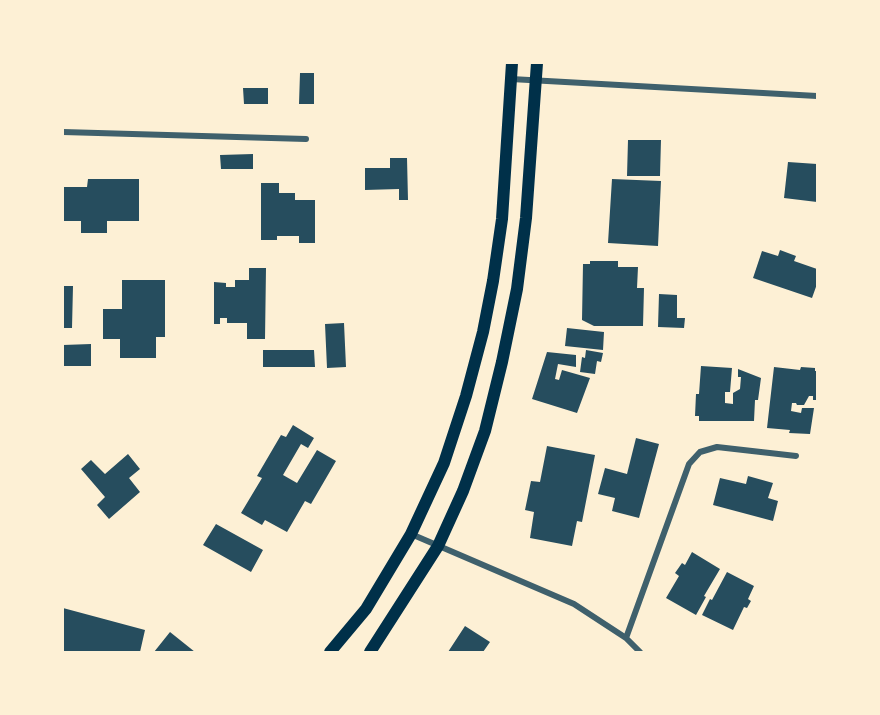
<!DOCTYPE html>
<html>
<head>
<meta charset="utf-8">
<style>
	body { margin:0 }
	#map { position:relative; width:880px; height:715px; overflow:hidden; background:#fdf0d5; font-family:"Asap Condensed",sans-serif }
	canvas { display:block }
	.frame { position:absolute; inset:0; border:64px solid #fdf0d5; pointer-events:none }
</style>
</head>
<body>
<div id="map">
<canvas width="880" height="715"></canvas>
<div class="frame"></div>
</div>
<script>
const context = document.querySelector('canvas').getContext('2d');
context.lineJoin = 'round';
function paint(path, color) {
  context.fillStyle = color;
  context.fill(path, 'evenodd');
}
function toPath(rows) {
  const path = new Path2D();
  for (const r of rows) {
    path.moveTo(r[0], r[1]);
    for (let i = 2; i < r.length; i += 2) path.lineTo(r[i], r[i + 1]);
  }
  return path;
}
function stroke(path, color, width, dash) {
  context.strokeStyle = color;
  context.lineWidth = width;
  context.lineCap = dash ? 'butt' : 'round';
  context.setLineDash(dash || []);
  context.stroke(path);
}
const building = toPath([
	[300,73,314,73,314,104,299,104],
	[243,88,268,88,268,104,244,104],
	[628,140,661,140,660,176,627,176],
	[253,154,253,169,221,169,220,155],
	[390,158,407,158,408,200,399,200,399,189,365,190,365,168,390,168],
	[788,162,817,164,817,202,784,198],
	[88,179,139,179,139,221,107,221,107,233,81,233,81,221,63,221,63,187,87,187],
	[612,179,661,181,658,246,608,243],
	[261,183,279,183,279,193,295,193,295,200,315,200,315,243,299,243,299,236,277,236,277,240,261,240],
	[780,250,796,256,794,261,817,269,817,284,812,298,753,278,762,251,778,256],
	[590,261,618,261,618,267,638,267,637,288,644,288,643,326,594,326,582,320,583,264,590,264],
	[249,268,266,268,265,339,247,339,247,323,227,323,227,318,220,318,220,324,214,324,214,282,226,283,226,287,235,287,235,280,249,280],
	[122,280,165,280,165,337,156,337,156,358,120,358,120,339,103,339,103,309,122,309],
	[63,286,73,286,72,328,63,328],
	[659,294,677,295,677,318,685,318,684,328,658,327],
	[344,323,346,367,327,368,325,324],
	[567,328,604,332,603,350,565,346],
	[91,344,91,366,63,366,63,345],
	[263,350,314,350,315,367,263,367],
	[586,350,603,353,601,362,597,361,595,374,580,372,582,357,585,358],
	[547,352,576,355,576,367,558,364,555,379,559,380,562,370,590,378,577,413,532,399],
	[701,366,732,368,730,392,725,392,725,403,733,404,733,393,740,389,741,377,738,377,738,369,761,378,758,400,755,400,754,421,699,421,699,416,695,416,696,394,699,394],
	[774,367,800,370,801,367,815,368,815,371,817,371,817,400,813,400,813,396,809,396,804,405,797,405,796,403,792,403,791,411,801,413,802,408,814,408,810,434,789,433,790,430,767,428],
	[293,425,314,438,308,448,301,444,283,475,297,483,317,450,336,461,311,504,305,501,287,532,265,520,262,525,241,513,262,478,257,476,281,435,286,437],
	[636,438,659,444,639,518,612,511,615,498,598,494,605,468,627,474],
	[547,446,595,455,582,522,577,521,572,546,530,538,534,512,525,510,531,481,540,482],
	[128,454,140,469,129,478,140,492,109,519,97,505,105,497,81,469,91,460,105,474],
	[748,476,773,483,768,498,778,501,773,521,713,505,720,478,746,484],
	[216,524,263,550,251,572,203,545],
	[692,552,720,569,704,596,706,597,696,615,666,598,679,576,675,573,682,563,685,565],
	[727,572,754,586,748,599,751,601,747,608,744,607,733,630,702,615,710,599,712,600],
	[63,608,145,630,140,652,63,652],
	[465,626,490,642,483,652,448,652],
	[170,632,195,652,154,652]
]);
const minor = toPath([
	[511,79,817,96],
	[63,132,306,139],
	[411,534,574,604,626,638,640,652],
	[626,638,689,464,700,452,717,447,796,456]
]);
const secondary = toPath([
	[330,652,366,609,411,534,444,463,466,396,483,332,493,281,502,219,512,63],
	[370,652,438,546,463,491,485,431,502,362,517,289,526,218,537,63]
]);
paint(building, '#264d5e');
stroke(minor, '#3f606c', 6);
stroke(secondary, '#003049', 12);
</script>
</body>
</html>
